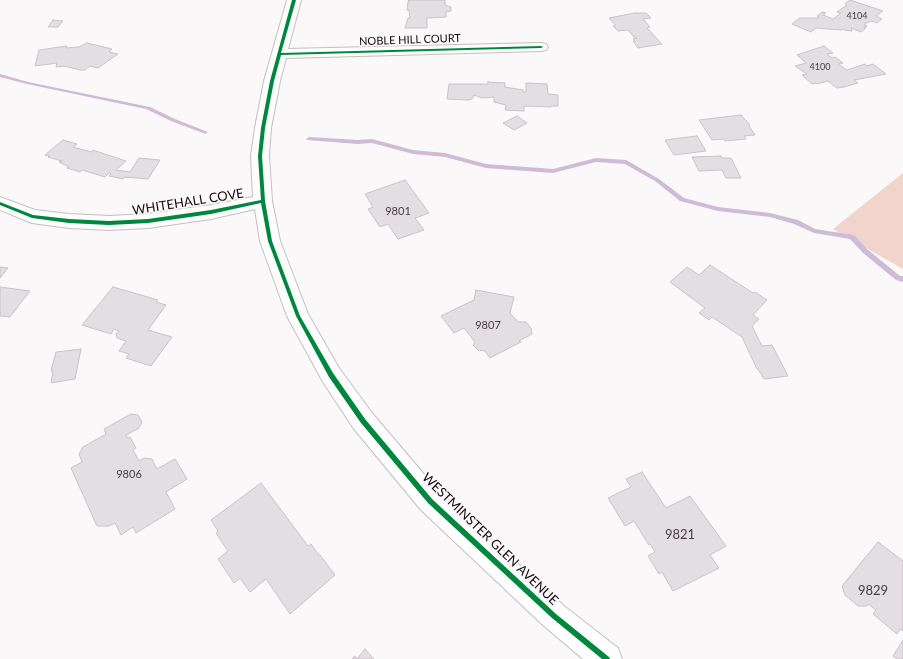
<!DOCTYPE html>
<html>
<head>
<meta charset="utf-8">
<style>
	body { margin:0 }
	canvas { display:block; background:#fbf8f9 }
</style>
</head>
<body>
<canvas width="903" height="659"></canvas>
<script>
const context = document.querySelector('canvas').getContext('2d');
context.lineJoin = 'round';
function paint(path, color) {
  context.fillStyle = color;
  context.fill(path, 'evenodd');
}
function toPath(rows) {
  const path = new Path2D();
  for (const r of rows) {
    path.moveTo(r[0], r[1]);
    for (let i = 2; i < r.length; i += 2) path.lineTo(r[i], r[i + 1]);
  }
  return path;
}
function stroke(path, color, width, dash) {
  context.strokeStyle = color;
  context.lineWidth = width;
  context.lineCap = dash ? 'butt' : 'round';
  context.setLineDash(dash || []);
  context.stroke(path);
}
function label(font, color, halo, rows, align = 'center') {
  context.font = font + ' Lato,sans-serif';
  context.lineWidth = 3.5;
  context.setLineDash([]);
  context.textBaseline = 'middle';
  context.strokeStyle = halo;
  context.fillStyle = color;
  for (const [text, x, y, turn = 0] of rows) {
    context.save();
    context.translate(x, y);
    context.rotate((+turn || 0) * Math.PI / 180);
    context.textAlign = isNaN(turn) ? turn : align;
    if (halo) context.strokeText(text, 0, 0);
    context.fillText(text, 0, 0);
    context.restore();
  }
}
const forest = toPath([
	[903,173,903,269,833,229]
]);
const stream = toPath([
	[0,74,28,82,150,107,175,119,208,132,205,134,203,133,171,121,146,109,27,84,0,77,0,74],
	[309,137,358,140,372,139,413,150,445,153,486,164,553,169,596,158,626,160,659,179,684,198,718,207,770,213,798,220,815,229,854,235,867,249,900,276,903,276,903,282,896,280,863,253,850,239,814,233,794,224,770,217,718,211,680,201,655,181,625,164,596,162,553,173,486,168,445,157,413,154,372,143,358,144,307,140,306,139,309,137]
]);
const building = toPath([
	[408,0,445,0,445,5,451,7,451,11,446,12,446,17,427,18,427,28,405,28,408,18,410,18,409,10,407,10,408,2,410,1,408,0],
	[850,0,883,11,876,16,882,19,877,23,872,21,866,23,864,24,867,26,864,27,866,28,861,32,851,28,852,31,844,30,843,29,841,30,816,28,811,32,792,24,800,18,819,18,817,16,822,12,826,13,823,15,833,19,841,13,837,12,847,5,845,4,850,0],
	[635,13,646,13,651,18,643,19,650,27,647,28,662,44,638,48,633,41,635,41,633,39,637,38,636,37,634,37,628,30,618,31,613,26,616,26,609,18,635,13],
	[53,20,63,21,58,27,48,27,53,20],
	[87,43,112,49,109,52,118,54,98,68,90,66,85,70,80,70,64,66,56,67,57,63,35,66,39,50,67,46,66,48,79,47,87,43],
	[824,46,833,53,827,54,832,58,835,57,843,63,838,64,847,70,865,64,866,66,873,64,886,74,854,80,858,83,844,87,837,88,828,81,817,84,816,83,812,84,802,75,807,74,795,66,806,63,797,55,824,46],
	[488,82,505,83,505,87,523,90,523,92,526,92,526,83,547,84,548,94,558,95,558,106,551,106,551,107,524,106,524,111,505,110,506,105,494,102,494,97,482,98,474,95,472,99,469,100,447,99,449,84,488,84,488,82],
	[741,115,750,125,749,126,755,135,744,136,746,139,725,141,723,139,712,140,699,120,741,115],
	[517,116,527,123,514,130,503,123,517,116],
	[697,136,706,151,674,155,665,140,697,136],
	[63,140,77,144,73,147,80,149,92,152,93,150,126,161,116,170,130,172,139,158,160,160,148,179,124,177,123,179,109,176,111,174,109,173,105,177,82,170,80,172,67,168,69,167,59,162,62,161,48,157,50,156,45,155,63,140],
	[721,156,722,158,731,158,741,178,726,178,722,170,699,171,692,157,721,156],
	[405,180,429,213,415,218,424,230,398,239,388,224,380,227,368,209,373,207,365,194,405,180],
	[710,265,753,293,755,292,767,300,753,315,759,319,752,326,762,346,772,345,788,376,764,379,758,369,757,369,742,337,712,317,709,320,699,313,705,308,670,282,687,267,699,275,710,265],
	[0,267,8,268,0,278,0,267],
	[0,287,30,291,10,317,0,316,0,287],
	[113,287,158,300,156,302,166,305,148,330,172,337,151,366,126,358,129,354,119,351,126,341,117,338,116,334,119,331,114,329,111,334,82,325,113,287],
	[476,290,514,297,510,313,518,322,526,322,531,328,532,334,519,341,521,342,490,358,485,351,478,350,473,345,475,342,464,328,454,333,441,316,474,300,476,290],
	[81,349,75,379,51,383,53,371,51,371,56,352,81,349],
	[131,414,138,415,142,422,139,428,126,435,128,438,130,437,136,448,133,450,139,461,144,458,152,459,157,469,175,459,187,479,166,492,175,509,136,533,133,527,121,535,115,523,109,526,97,526,71,468,82,462,79,454,83,447,106,434,104,429,131,414],
	[642,472,666,508,690,496,726,546,710,555,719,568,673,591,662,572,659,574,648,556,655,552,650,544,649,545,634,521,625,526,608,498,631,487,626,479,642,472],
	[261,483,308,546,311,544,319,555,320,555,335,575,290,614,266,579,250,592,240,578,234,583,218,559,228,551,216,533,218,531,211,520,261,483],
	[878,542,903,561,903,631,900,629,897,634,873,614,876,610,868,604,867,606,858,606,845,595,842,586,878,542],
	[903,640,903,659,897,659,893,656,903,640],
	[365,649,374,659,352,659,355,656,357,659,365,649]
]);
const minor = toPath([
	[287,0,301,0,288,49,541,43,546,44,548,47,546,50,541,51,286,58,280,81,271,128,269,156,272,201,280,241,308,314,339,368,372,413,439,492,564,606,618,648,622,659,583,659,544,626,421,510,354,429,323,382,287,316,260,241,255,209,211,219,148,228,109,230,69,228,32,223,0,210,0,197,35,210,69,214,109,216,148,214,211,205,253,197,251,156,255,128,264,81,287,0]
]);
const cycleway = toPath([
	[292,0,296,0,281,53,541,46,543,47,541,48,281,55,274,81,265,128,262,156,265,201,272,241,300,316,333,373,365,419,432,499,556,614,609,657,610,659,602,659,552,618,428,503,361,423,329,377,296,316,268,241,261,203,211,214,148,223,109,225,69,223,32,218,0,205,0,202,33,215,69,219,109,221,148,219,211,210,261,200,258,156,261,128,270,81,292,0]
]);
const farNumbernames = [
	["4104",857,16],
	["4100",820,67]
];
const farStreetnames = [
	["NOBLE HILL COURT",410,40,-2]
];
const numberNames = [
	["9801",398,211],
	["9807",488,325],
	["9806",129,474]
];
const streetNames = [
	["WHITEHALL COVE",188,202,-9],
	["WESTMINSTER GLEN AVENUE",490,539,44]
];
const nearNumbernames = [
	["9821",680,535],
	["9829",873,591]
];
paint(forest, '#f1d4cc');
paint(stream, '#cebcd7');
paint(building, '#e3dee1');
stroke(building, '#c8c3c6', 1);
stroke(minor, '#c5bec0', 2);
paint(minor, '#fefefe');
paint(cycleway, '#00873e');
label('9px', '#474043', null, farNumbernames);
label('11px', '#130b0e', '#fcf7f9', farStreetnames);
label('11px', '#474043', null, numberNames);
label('13px', '#130b0e', '#fcf7f9', streetNames);
label('13px', '#474043', null, nearNumbernames);
</script>
</body>
</html>
